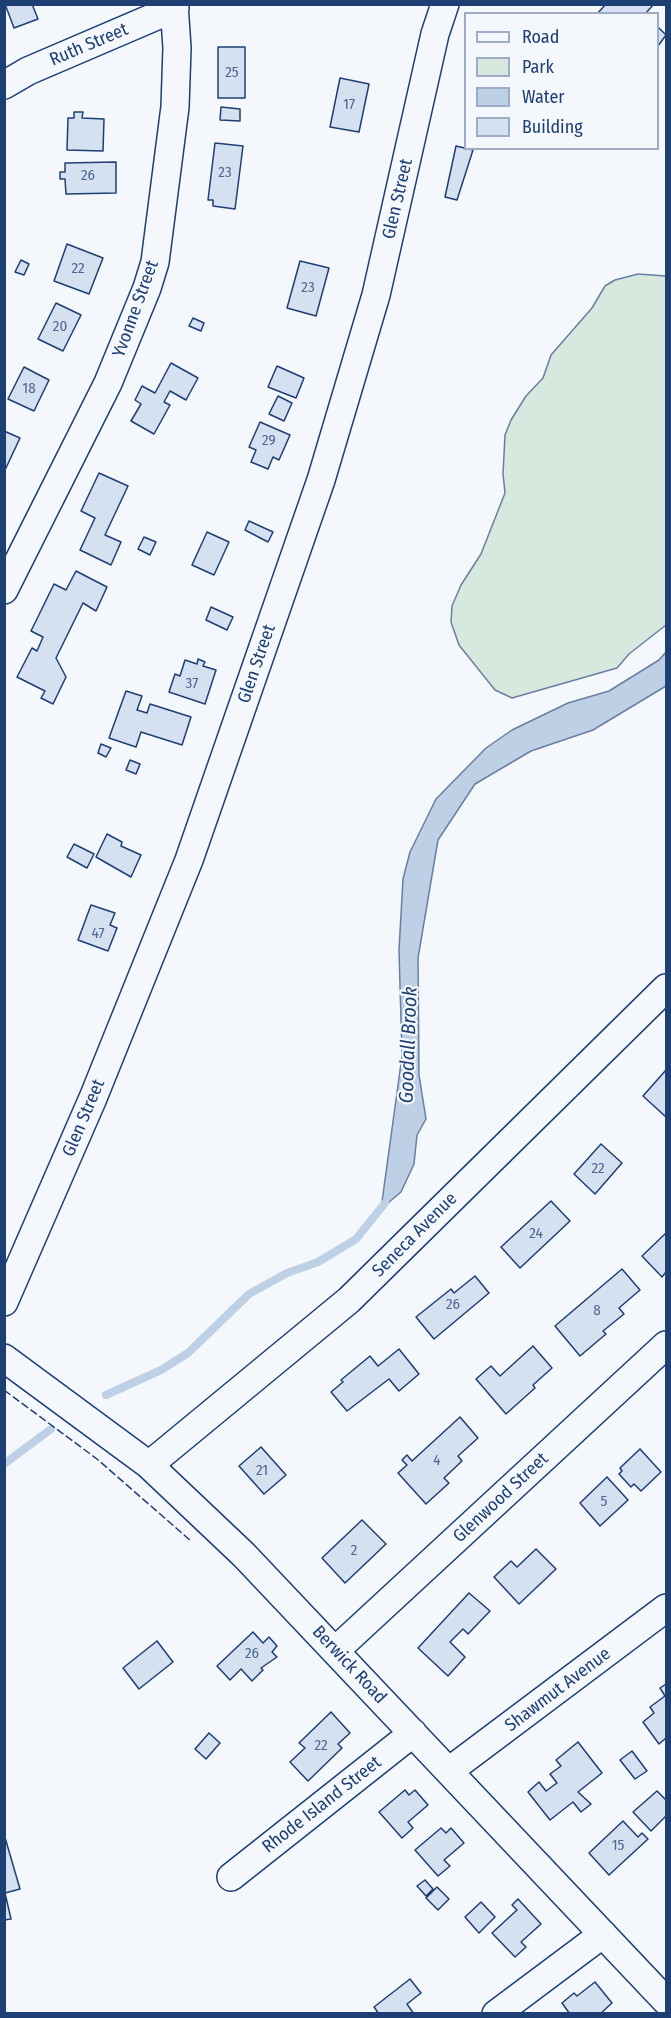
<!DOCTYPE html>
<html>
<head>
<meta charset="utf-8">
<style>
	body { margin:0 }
	#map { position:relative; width:671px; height:2018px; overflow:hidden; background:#f4f7fb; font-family:"Fira Sans Condensed",sans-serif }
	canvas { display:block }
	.frame { position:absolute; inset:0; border:6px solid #1d3f73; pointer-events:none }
	.legend { position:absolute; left:464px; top:12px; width:195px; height:138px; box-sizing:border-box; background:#f4f7fb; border:2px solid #9eadc5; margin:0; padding:8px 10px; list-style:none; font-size:18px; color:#1d3f73 }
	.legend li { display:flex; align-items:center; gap:12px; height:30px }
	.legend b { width:30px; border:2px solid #9eadc5 }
</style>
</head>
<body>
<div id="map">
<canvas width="671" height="2018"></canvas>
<div class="frame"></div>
<ul class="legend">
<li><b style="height:8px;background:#f4f7fb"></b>Road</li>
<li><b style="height:16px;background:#d7e8df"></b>Park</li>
<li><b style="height:16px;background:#bed0e5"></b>Water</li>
<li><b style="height:16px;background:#d5e0f0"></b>Building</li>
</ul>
</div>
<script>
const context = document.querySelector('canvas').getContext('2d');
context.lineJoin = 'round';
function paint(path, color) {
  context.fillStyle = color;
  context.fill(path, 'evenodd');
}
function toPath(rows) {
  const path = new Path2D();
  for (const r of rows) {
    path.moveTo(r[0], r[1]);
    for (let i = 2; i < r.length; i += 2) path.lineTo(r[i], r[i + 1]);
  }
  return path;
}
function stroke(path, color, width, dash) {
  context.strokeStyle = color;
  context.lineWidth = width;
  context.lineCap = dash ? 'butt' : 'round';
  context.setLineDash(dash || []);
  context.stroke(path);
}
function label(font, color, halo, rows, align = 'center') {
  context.font = font + ' "Fira Sans Condensed",sans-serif';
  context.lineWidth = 4.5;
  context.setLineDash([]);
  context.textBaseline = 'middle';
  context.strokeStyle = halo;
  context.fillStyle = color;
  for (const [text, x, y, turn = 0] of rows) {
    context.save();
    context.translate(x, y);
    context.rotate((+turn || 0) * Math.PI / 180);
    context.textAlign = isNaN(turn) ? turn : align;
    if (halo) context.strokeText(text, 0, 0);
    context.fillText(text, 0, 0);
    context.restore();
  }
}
const green = toPath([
	[638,274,666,276,666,625,629,654,617,668,512,698,495,690,459,645,451,622,452,606,461,585,481,554,505,493,503,474,505,435,511,420,526,396,543,378,551,355,592,308,605,286,615,280,638,274]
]);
const water = toPath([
	[666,652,666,686,593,730,531,751,475,784,438,840,418,958,419,1075,426,1119,417,1135,414,1164,401,1192,381,1209,402,1056,399,950,403,879,410,852,436,799,486,748,512,730,568,703,609,691,659,660,666,652]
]);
const stream = toPath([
	[106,1395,161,1370,188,1353,249,1294,287,1273,318,1262,356,1239,385,1203],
	[4,1464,51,1429]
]);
const building = toPath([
	[5,4,32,4,38,19,14,28,5,4],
	[606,4,654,4,645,14,597,14,606,4],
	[658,27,666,35,658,46,658,27],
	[218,47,245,47,245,98,218,98,218,47],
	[340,78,369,84,359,132,330,127,340,78],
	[221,107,240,109,240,121,220,120,221,107],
	[74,112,83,112,82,118,104,119,103,151,67,150,68,118,74,118,74,112],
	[215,143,243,146,235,209,213,206,213,200,208,200,215,143],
	[456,146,473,150,457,200,445,197,456,146],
	[116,162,116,193,66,194,65,179,60,179,60,172,65,172,65,163,116,162],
	[67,244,103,258,89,294,54,281,67,244],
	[21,260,29,264,24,275,15,272,21,260],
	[300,261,329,268,316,316,287,308,300,261],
	[56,303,81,315,63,351,38,339,56,303],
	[193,318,204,323,201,331,189,326,193,318],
	[171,363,198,378,186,400,170,391,164,402,170,405,154,434,131,421,141,404,135,400,142,386,155,393,171,363],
	[277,366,304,378,296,398,268,387,277,366],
	[24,367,49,380,34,411,8,399,24,367],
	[278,396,292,403,284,421,269,414,278,396],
	[260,422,290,435,279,460,273,457,268,469,251,462,256,450,249,447,260,422],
	[4,431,20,438,5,470,4,470,4,431],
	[99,473,128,486,105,535,121,542,111,565,80,550,95,518,81,511,99,473],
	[249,521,273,532,268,542,245,530,249,521],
	[207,532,229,542,214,575,192,565,207,532],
	[144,537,156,542,150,555,138,549,144,537],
	[76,571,107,587,96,611,83,603,56,658,66,677,53,704,41,698,45,691,17,677,32,648,37,651,43,637,31,631,54,584,66,590,76,571],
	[211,607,233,617,227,630,206,620,211,607],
	[198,659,205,662,203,666,216,670,205,704,169,692,175,674,180,676,185,660,197,664,198,659],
	[126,691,142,696,137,710,147,713,150,704,191,717,182,745,141,732,136,747,109,738,126,691],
	[101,744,111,748,106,757,98,753,101,744],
	[130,760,140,764,136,774,126,770,130,760],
	[107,834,122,842,121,846,141,855,131,877,96,857,107,834],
	[74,844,94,854,87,868,67,857,74,844],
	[91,905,115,913,110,925,117,928,108,951,78,940,91,905],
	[666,1070,666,1117,643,1096,666,1070],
	[601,1144,622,1163,595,1194,574,1174,601,1144],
	[551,1201,570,1221,520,1268,501,1247,551,1201],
	[666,1233,666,1272,662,1277,642,1256,666,1233],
	[622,1269,640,1290,619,1308,624,1314,603,1331,606,1334,580,1356,555,1326,622,1269],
	[475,1276,489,1293,434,1339,416,1317,451,1289,454,1293,475,1276],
	[533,1346,552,1368,533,1385,535,1388,506,1414,476,1379,491,1366,500,1376,533,1346],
	[399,1349,419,1374,399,1391,389,1379,347,1411,331,1392,343,1382,341,1380,370,1356,378,1366,399,1349],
	[460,1417,478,1438,458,1456,462,1461,444,1478,449,1483,426,1504,398,1473,407,1465,402,1460,407,1455,412,1461,460,1417],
	[261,1447,286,1475,264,1494,239,1466,261,1447],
	[640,1449,661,1472,641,1491,634,1484,631,1487,619,1474,622,1471,620,1468,640,1449],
	[607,1477,628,1500,600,1526,580,1503,607,1477],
	[362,1520,386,1544,345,1583,322,1558,362,1520],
	[536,1549,556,1569,519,1604,494,1577,511,1561,517,1567,536,1549],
	[469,1593,490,1611,468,1634,463,1629,450,1642,465,1657,448,1676,418,1648,469,1593],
	[253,1632,263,1643,269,1637,277,1646,272,1652,277,1657,261,1668,263,1670,252,1681,241,1669,230,1680,217,1666,253,1632],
	[157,1641,173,1662,139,1689,123,1668,157,1641],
	[666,1684,666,1738,659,1744,643,1722,654,1713,650,1707,665,1696,660,1688,666,1684],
	[331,1712,350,1733,338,1744,342,1748,308,1781,290,1762,305,1748,299,1743,331,1712],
	[209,1733,220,1743,206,1759,195,1749,209,1733],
	[578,1742,602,1773,578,1792,591,1804,581,1812,573,1802,550,1820,528,1792,539,1782,546,1791,557,1783,550,1774,561,1766,556,1760,578,1742],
	[632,1751,647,1771,635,1779,620,1760,632,1751],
	[405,1790,409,1795,415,1790,428,1805,408,1822,413,1828,402,1838,379,1812,405,1790],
	[657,1791,666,1800,666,1816,651,1831,633,1812,657,1791],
	[623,1821,638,1837,642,1833,648,1839,609,1875,589,1853,623,1821],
	[441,1828,446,1833,451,1828,464,1843,444,1860,450,1866,438,1876,415,1850,441,1828],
	[4,1834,20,1889,5,1893,11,1919,4,1920,4,1834],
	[425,1880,433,1889,426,1896,417,1886,425,1880],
	[437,1887,449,1899,438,1910,426,1898,437,1887],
	[518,1899,541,1924,521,1942,526,1947,515,1957,492,1933,517,1910,512,1905,518,1899],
	[481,1902,495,1917,479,1933,465,1917,481,1902],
	[410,1979,421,1993,407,2004,414,2014,379,2014,374,2007,410,1979],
	[595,1982,612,2003,600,2014,570,2014,562,2003,574,1993,577,1996,595,1982]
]);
const minor = toPath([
	[4,85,28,71,175,8],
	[4,590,108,383,147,288,155,262,175,107,177,48,174,4],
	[4,1302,93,1098,189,860,321,480,376,295,435,34,445,4],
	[4,1358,149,1465,244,1555,666,2001],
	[149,1465,349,1300,666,988],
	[336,1650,666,1345],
	[449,1771,666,1608],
	[231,1877,413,1733],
	[496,2014,603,1934]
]);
const fence = toPath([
	[4,1390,97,1459,191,1541]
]);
const numberNames = [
	["25",232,73],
	["17",349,105],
	["23",225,173],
	["26",88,176],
	["22",78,269],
	["23",308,288],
	["20",60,327],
	["18",29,389],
	["29",269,441],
	["37",192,684],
	["47",98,934],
	["22",598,1169],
	["24",536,1234],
	["26",453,1305],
	["8",597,1311],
	["4",437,1461],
	["21",262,1471],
	["5",604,1502],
	["2",354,1551],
	["26",252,1654],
	["22",321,1746],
	["15",618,1846]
];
const streetNames = [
	["Ruth Street",89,45,-23],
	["Glen Street",398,199,-77],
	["Yvonne Street",136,309,-70],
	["Glen Street",257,664,-71],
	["Glen Street",84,1118,-67],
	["Seneca Avenue",415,1235,-45],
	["Glenwood Street",501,1498,-43],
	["Berwick Road",349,1665,47],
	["Shawmut Avenue",558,1690,-37],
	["Rhode Island Street",322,1805,-38]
];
const waterNames = [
	["Goodall Brook",409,1045,-88]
];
paint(green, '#d7e8df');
stroke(green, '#687fa3', 1.5);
paint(water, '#bed0e5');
stroke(water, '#687fa3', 1.5);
stroke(stream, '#bed0e5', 8);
paint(building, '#d5e0f0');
stroke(building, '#1d3f73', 1.5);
stroke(minor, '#1d3f73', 30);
stroke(minor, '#f4f7fb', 27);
stroke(fence, '#1d3f73', 1.5, [8, 3]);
label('15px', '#4b6792', null, numberNames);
label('18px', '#1d3f73', '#f4f7fb', streetNames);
label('italic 20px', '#1d3f73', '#f4f7fb', waterNames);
</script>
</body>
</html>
